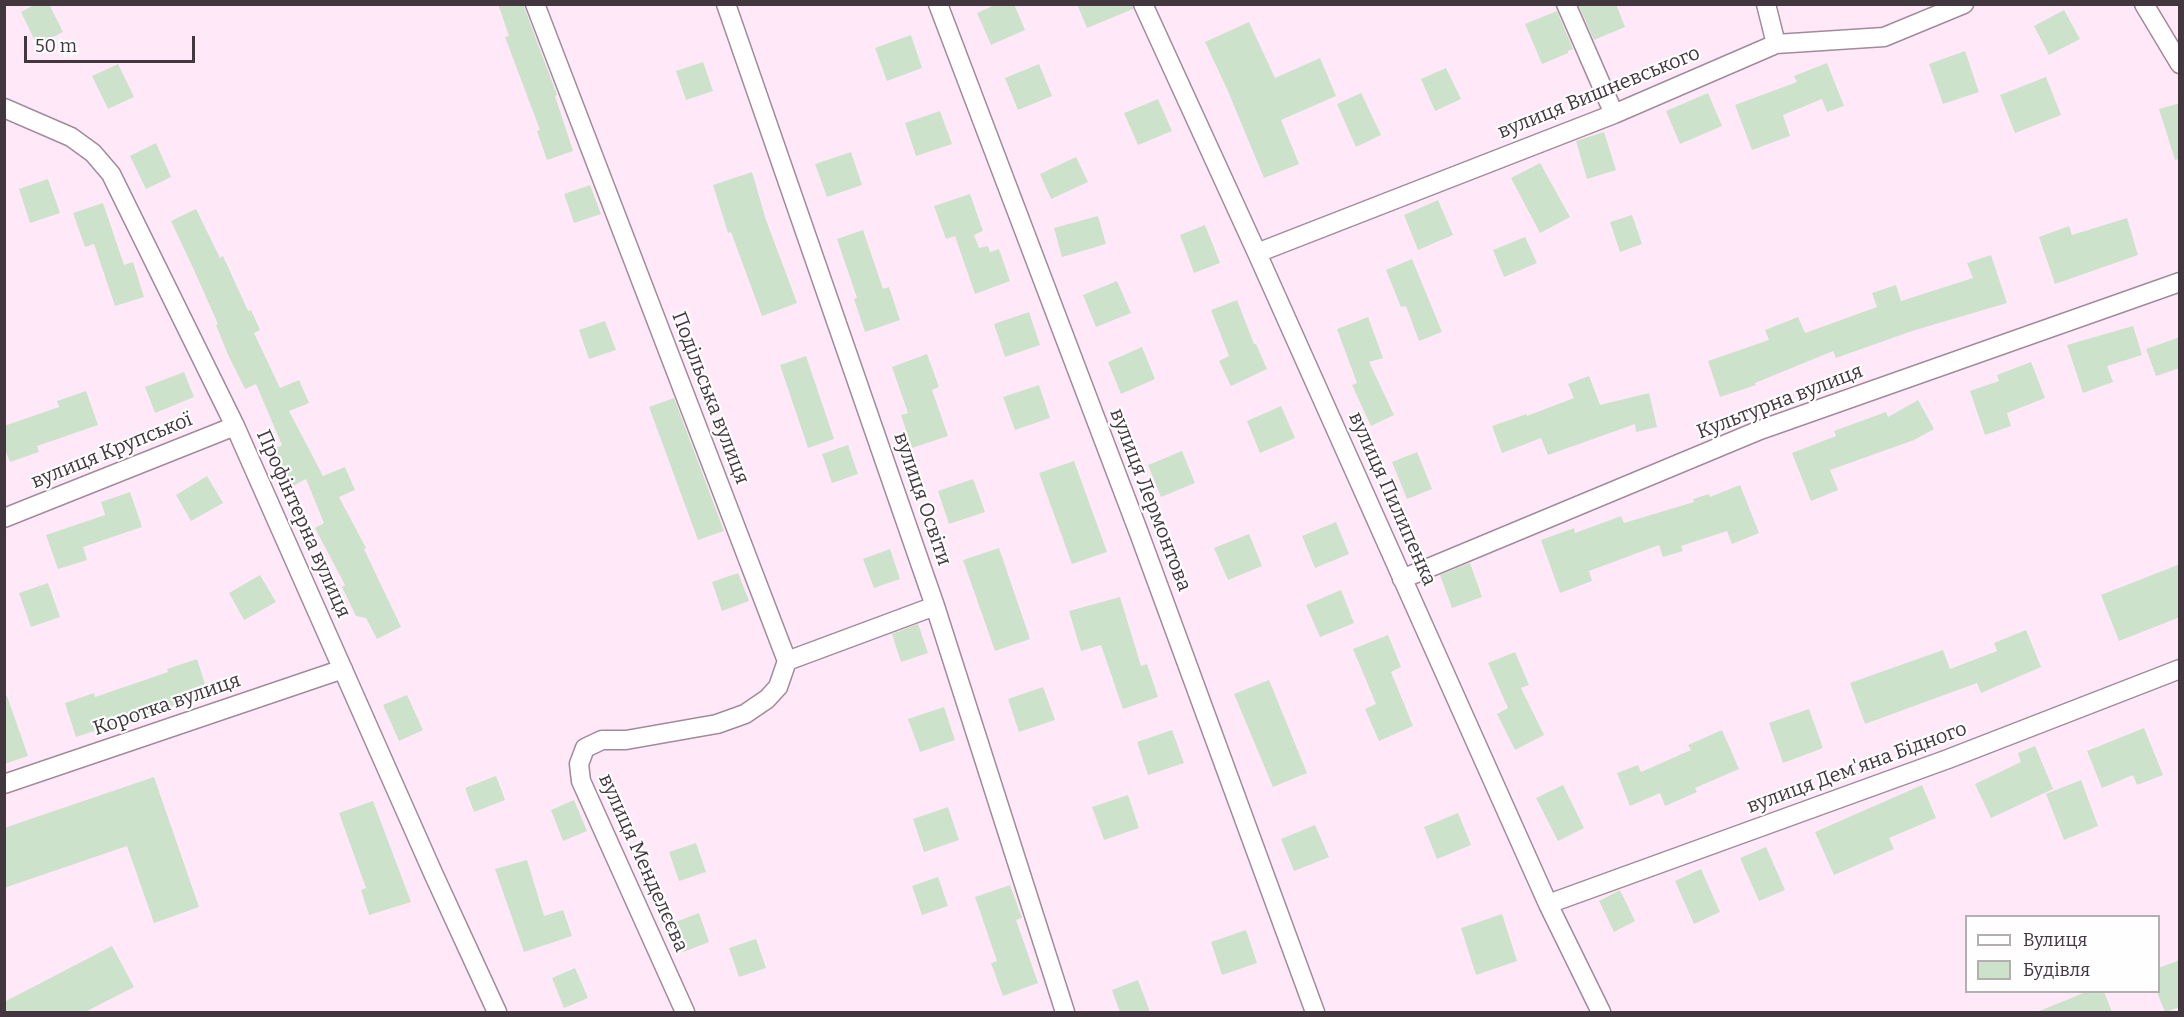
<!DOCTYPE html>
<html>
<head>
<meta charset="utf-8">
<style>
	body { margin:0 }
	#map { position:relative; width:2184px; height:1017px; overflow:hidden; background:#ffe9f8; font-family:Bitter,serif }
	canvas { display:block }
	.frame { position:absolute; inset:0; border:6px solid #42373f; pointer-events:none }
	.legend { position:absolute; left:1965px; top:915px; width:195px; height:78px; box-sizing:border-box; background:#fefefe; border:2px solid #b3aeb2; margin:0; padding:8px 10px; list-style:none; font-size:18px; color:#42373f }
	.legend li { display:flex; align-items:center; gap:12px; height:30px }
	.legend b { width:30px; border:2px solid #b3aeb2 }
	.scale { position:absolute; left:24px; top:36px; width:171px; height:27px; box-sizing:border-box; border:3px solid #42373f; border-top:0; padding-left:8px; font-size:18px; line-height:21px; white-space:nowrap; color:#42373f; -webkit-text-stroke:4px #fefefe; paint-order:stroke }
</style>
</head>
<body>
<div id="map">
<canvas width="2184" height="1017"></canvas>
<div class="frame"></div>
<ul class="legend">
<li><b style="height:8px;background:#fff"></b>Вулиця</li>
<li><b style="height:16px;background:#cce2cb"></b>Будівля</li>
</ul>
<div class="scale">50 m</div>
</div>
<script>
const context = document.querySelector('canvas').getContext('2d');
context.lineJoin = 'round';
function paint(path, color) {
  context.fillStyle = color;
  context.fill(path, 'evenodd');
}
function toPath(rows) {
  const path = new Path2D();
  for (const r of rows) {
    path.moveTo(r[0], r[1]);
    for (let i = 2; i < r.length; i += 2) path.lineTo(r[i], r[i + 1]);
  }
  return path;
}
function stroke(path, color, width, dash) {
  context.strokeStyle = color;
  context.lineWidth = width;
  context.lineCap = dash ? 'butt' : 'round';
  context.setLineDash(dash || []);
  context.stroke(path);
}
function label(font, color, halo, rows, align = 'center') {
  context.font = font + ' Bitter,serif';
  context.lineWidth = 4.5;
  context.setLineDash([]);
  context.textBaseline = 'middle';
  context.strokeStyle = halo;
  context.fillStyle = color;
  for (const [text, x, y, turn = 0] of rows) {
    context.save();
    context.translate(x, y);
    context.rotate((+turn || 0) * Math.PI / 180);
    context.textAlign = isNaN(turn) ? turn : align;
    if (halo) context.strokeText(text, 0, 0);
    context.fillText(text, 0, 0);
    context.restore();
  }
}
const building = toPath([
	[36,4,49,4,63,32,37,45,21,12],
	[498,4,523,4,557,95,555,96,573,151,547,160,537,131,540,130,505,37,509,36],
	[997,4,1014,4,1025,30,991,45,977,13],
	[1077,4,1132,4,1133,9,1087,28],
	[1578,4,1616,4,1625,27,1594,40],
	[2064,10,2080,39,2049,55,2034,26],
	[1557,11,1573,49,1568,51,1568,53,1542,64,1525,24],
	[1249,22,1275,78,1320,58,1336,96,1281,120,1299,164,1264,178,1227,89,1205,42],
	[911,35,922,68,887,81,875,48],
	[1965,51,1979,92,1943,104,1929,64],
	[703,62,713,91,686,100,676,71],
	[1827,63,1844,106,1827,112,1822,99,1783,115,1790,136,1752,150,1735,105,1797,82,1794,76],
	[118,64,134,97,108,109,92,76],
	[1039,64,1052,96,1018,110,1005,78],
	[1446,68,1461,99,1435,111,1421,79],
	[2046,77,2061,115,2015,133,2000,95],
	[1361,93,1381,135,1356,147,1337,104],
	[1708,93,1722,126,1680,144,1666,111],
	[1158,99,1172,131,1138,145,1124,113],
	[2180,103,2180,159,2175,160,2159,109],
	[940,111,952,144,916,156,905,123],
	[1604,132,1616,170,1587,179,1576,141],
	[156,143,171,177,146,189,130,156],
	[851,152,862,185,827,197,815,164],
	[1076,157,1088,182,1051,199,1040,174],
	[1540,163,1570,217,1540,233,1511,178],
	[752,172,766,220,797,303,762,316,731,232,728,233,713,185],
	[48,179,60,213,30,223,19,189],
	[590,185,601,214,574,223,564,194],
	[970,194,983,231,974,235,979,248,988,246,990,252,999,249,1010,281,975,294,955,236,946,239,934,206],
	[1438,200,1453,235,1418,250,1404,215],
	[103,203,124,265,133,262,144,297,115,306,94,244,85,247,73,213],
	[196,209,220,258,223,256,248,311,251,310,260,330,254,333,280,388,299,380,309,403,289,411,323,476,345,467,355,490,339,497,366,548,364,549,401,627,377,639,366,618,356,616,342,587,345,585,315,528,324,523,306,479,289,488,269,452,282,445,256,384,245,389,229,357,216,325,218,324,194,270,171,221],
	[1632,215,1642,244,1620,252,1610,222],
	[1098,216,1106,244,1062,257,1054,228],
	[2127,218,2138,255,2055,284,2039,237,2069,226,2072,235],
	[1205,225,1220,263,1194,273,1180,235],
	[863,230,883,289,889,287,900,320,865,332,854,299,857,298,837,239],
	[1525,237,1537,263,1504,277,1493,250],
	[1991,255,2007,303,1912,331,1836,358,1833,351,1755,383,1756,385,1720,397,1708,361,1769,340,1765,330,1798,317,1805,333,1877,307,1872,293,1896,285,1901,301,1973,278,1967,263],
	[1412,259,1442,332,1419,341,1406,306,1401,307,1386,270],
	[1117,281,1131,313,1096,327,1083,295],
	[1237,300,1254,344,1256,344,1267,369,1231,386,1219,361,1229,356,1211,310],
	[1029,312,1040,345,1005,357,994,324],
	[1368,317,1383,358,1369,362,1394,415,1371,426,1352,385,1357,383,1337,329],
	[605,321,616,350,589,359,579,330],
	[2133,326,2142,355,2107,366,2113,382,2083,393,2067,345],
	[2180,337,2180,368,2156,376,2146,349],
	[1142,347,1155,379,1121,394,1108,362],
	[927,354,939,387,932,390,948,436,912,448,901,415,908,413,892,367],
	[806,356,834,439,808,448,780,365],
	[2031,362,2045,398,2007,413,2011,426,1985,435,1970,391,1999,381,1997,375],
	[184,372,194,397,155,413,145,387],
	[1589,376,1600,405,1649,393,1657,427,1636,432,1635,424,1548,455,1541,438,1502,453,1492,426,1527,414,1527,416,1574,398,1568,384],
	[1039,385,1050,418,1015,430,1003,397],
	[86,391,98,425,37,446,39,452,10,462,4,447,4,426,59,407,57,401],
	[674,398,724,531,698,540,649,407],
	[1918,400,1934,429,1914,440,1830,470,1838,490,1811,501,1792,453,1836,436,1834,431,1886,412,1888,417],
	[1281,406,1295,438,1260,453,1247,421],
	[848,445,858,474,832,483,822,454],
	[1182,451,1195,483,1161,497,1148,465],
	[1417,452,1432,489,1407,499,1392,462],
	[1074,461,1107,552,1072,564,1039,473],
	[207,476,223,503,191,521,176,495],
	[973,479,985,512,949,524,938,491],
	[1740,485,1759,533,1732,544,1727,531,1681,546,1683,551,1663,557,1659,545,1589,571,1592,581,1560,593,1541,540,1574,528,1575,533,1621,516,1624,523,1694,502,1693,499,1709,494,1710,497],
	[130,492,142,527,83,547,87,560,58,569,46,535,105,515,101,502],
	[1336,522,1349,554,1315,568,1302,536],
	[1249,534,1262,566,1228,580,1214,548],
	[999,548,1030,639,995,651,963,560],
	[890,549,900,579,874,588,863,559],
	[1470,563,1482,597,1452,608,1440,575],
	[2180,564,2180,617,2119,641,2101,595],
	[738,573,749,601,722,611,712,582],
	[260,575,276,602,244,620,229,593],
	[48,583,60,617,31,627,19,593],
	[1341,590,1354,623,1320,637,1306,605],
	[1120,597,1141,666,1147,664,1158,697,1123,709,1101,645,1081,651,1069,611],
	[918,624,928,653,901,662,892,634],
	[2026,630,2041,667,1981,693,1977,683,1865,724,1850,683,1943,650,1950,669,1997,651,1994,643],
	[1388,635,1401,667,1391,672,1413,726,1379,741,1365,709,1376,704,1353,649],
	[1515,652,1529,685,1521,688,1544,735,1515,750,1497,714,1508,708,1488,663],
	[197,659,208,694,148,714,150,717,120,727,119,723,76,737,65,703,94,693,95,697,168,672,167,669],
	[1269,680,1307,773,1273,787,1234,694],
	[1043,687,1055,720,1019,732,1008,699],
	[407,695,423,730,399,741,383,705],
	[4,696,7,696,28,756,4,764],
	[944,707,955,740,920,752,908,719],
	[1809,709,1823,748,1783,763,1769,723],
	[2144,728,2163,775,2137,785,2133,775,2102,788,2087,751],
	[1172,730,1184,763,1148,775,1137,742],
	[1722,730,1739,769,1695,788,1697,792,1665,806,1660,793,1630,806,1617,773,1638,765,1641,772,1691,750,1688,745],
	[2035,746,2053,789,1991,818,1975,784,2021,762,2018,753],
	[496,776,505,800,474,812,465,788],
	[154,777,199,907,154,923,127,846,4,888,4,828],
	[2081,780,2098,826,2064,840,2046,794],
	[1563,785,1584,828,1558,841,1536,798],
	[1922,785,1936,818,1889,838,1894,849,1834,875,1815,832],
	[1128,795,1139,828,1104,840,1092,807],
	[574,800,587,831,563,841,551,810],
	[373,801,411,902,369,915,361,890,366,888,339,813],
	[948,807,959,840,924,852,913,819],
	[1458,813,1471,845,1437,859,1424,827],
	[1315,825,1329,857,1294,871,1281,839],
	[696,843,706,872,679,881,669,852],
	[1766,847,1785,890,1759,901,1740,858],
	[527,860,544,916,563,910,572,936,524,952,495,869],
	[1701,869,1720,912,1694,924,1675,881],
	[938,877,948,906,922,915,912,886],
	[1010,885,1022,918,1016,920,1038,983,1003,996,991,963,997,961,975,897],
	[1620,890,1635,921,1614,932,1599,901],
	[699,913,709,942,683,952,673,923],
	[1502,914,1517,961,1476,975,1461,928],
	[1246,930,1257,963,1222,975,1211,942],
	[756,939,766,968,739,977,729,948],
	[112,946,134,987,85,1012,4,1012,4,1002],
	[2180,960,2180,1007,2165,1012,2158,995,2158,968],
	[575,968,588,998,564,1008,552,978],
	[1138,980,1150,1012,1120,1012,1112,990],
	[2086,992,2104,992,2112,1012,2037,1012]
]);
const minor = toPath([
	[535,4,787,661,935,606],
	[726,4,935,606,1065,1012],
	[938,4,1139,533,1315,1012],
	[1143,4,1257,253,1548,904,1601,1012],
	[1566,4,1614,114],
	[1766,4,1776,44],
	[2144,4,2180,64],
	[4,108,71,137,93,153,111,174,235,426,433,873,497,1012],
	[1257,253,1614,114,1776,44,1884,37,1964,4],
	[4,518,235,426],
	[1402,579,1760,430,2180,282],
	[4,784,343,669],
	[1548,904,1948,759,2180,669],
	[685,1012,581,781,579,764,585,748,602,740,626,740,717,724,745,714,767,699,778,687,787,661]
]);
const streetNames = [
	["вулиця Вишневського",1599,93,-22],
	["Подільська вулиця",710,398,69],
	["Культурна вулиця",1780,402,-21],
	["вулиця Крупської",112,451,-22],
	["вулиця Освіти",922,499,71],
	["вулиця Пилипенка",1392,499,66],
	["вулиця Лермонтова",1150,500,69],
	["Профінтерна вулиця",303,524,66],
	["Коротка вулиця",167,705,-19],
	["вулиця Дем'яна Бідного",1857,768,-20],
	["вулиця Менделєєва",643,863,66]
];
paint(building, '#cce2cb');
stroke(minor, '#a28a9b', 21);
stroke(minor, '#fff', 18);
label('20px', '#42373f', '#fefefe', streetNames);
</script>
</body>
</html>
